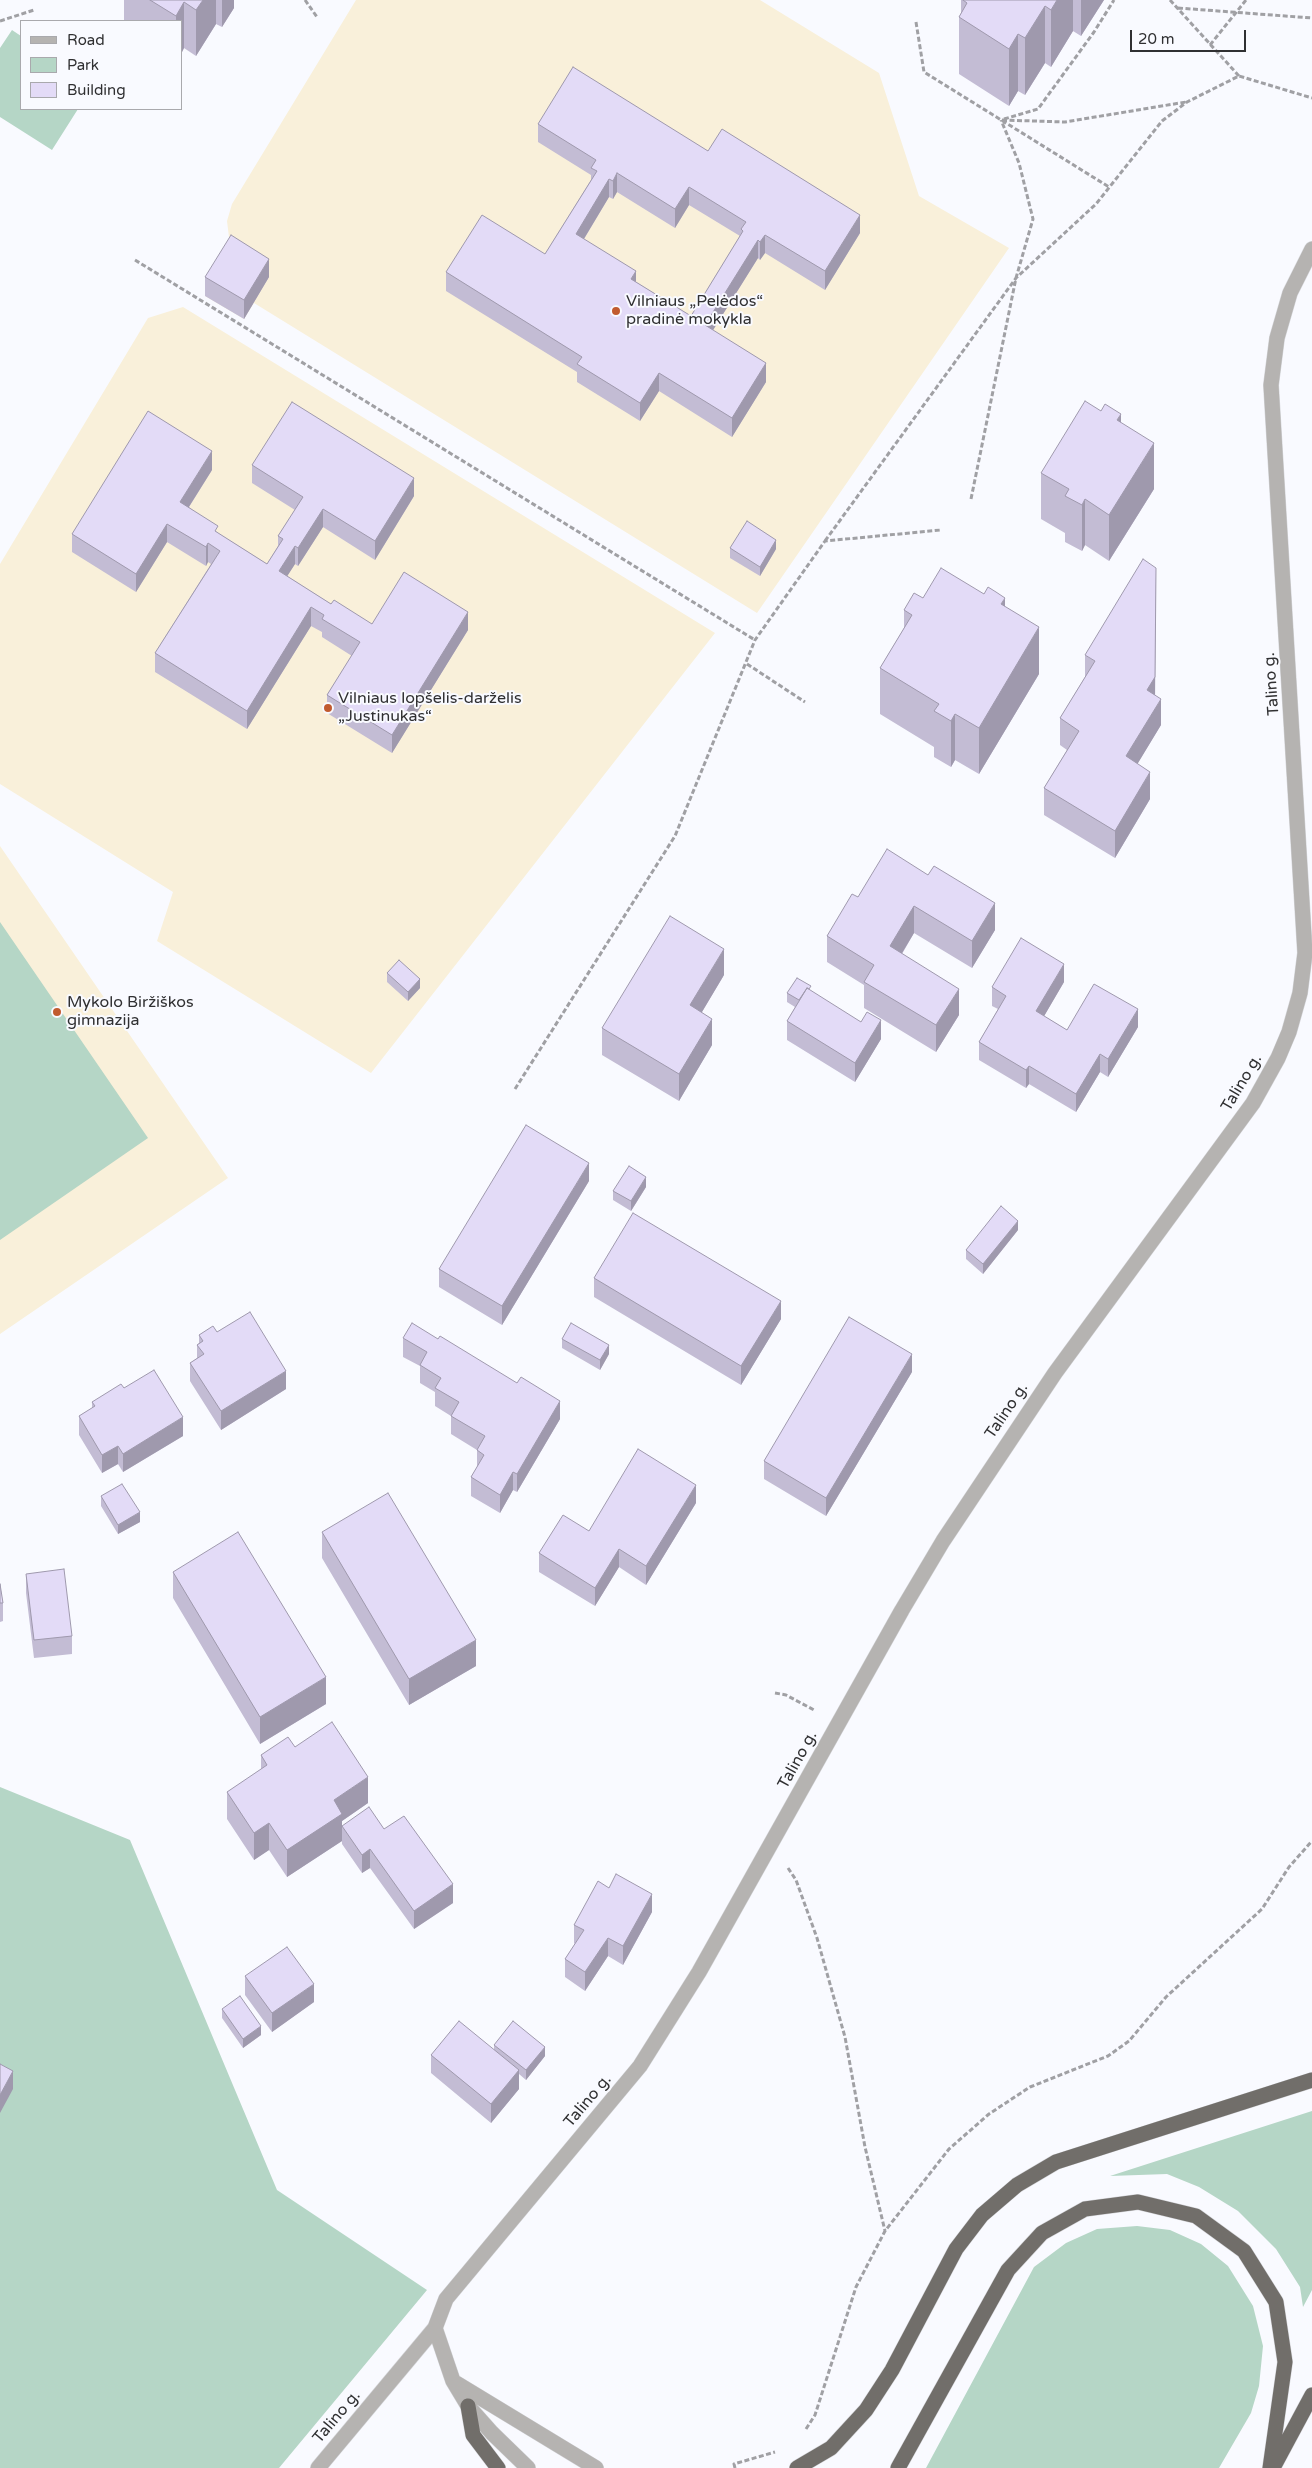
<!DOCTYPE html>
<html>
<head>
<meta charset="utf-8">
<style>
	body { margin:0 }
	#map { position:relative; width:1312px; height:2468px; overflow:hidden; background:#f9faff; font-family:"Varela Round",sans-serif }
	canvas { display:block }
	.legend { position:absolute; left:20px; top:20px; width:162px; height:90px; box-sizing:border-box; background:#f9faff; border:1px solid #a9a9ad; margin:0; padding:6px 9px; list-style:none; font-size:15px; color:#303032 }
	.legend li { display:flex; align-items:center; gap:10px; height:25px }
	.legend b { width:25px; border:1px solid #a9a9ad }
	.scale { position:absolute; left:1130px; top:30px; width:116px; height:22px; box-sizing:border-box; border:2px solid #303032; border-top:0; padding-left:6px; font-size:15px; line-height:18px; white-space:nowrap; color:#303032; -webkit-text-stroke:4px #f9faff; paint-order:stroke }
</style>
</head>
<body>
<div id="map">
<canvas width="1312" height="2468"></canvas>
<ul class="legend">
<li><b style="height:6px;background:#b5b3b1"></b>Road</li>
<li><b style="height:14px;background:#b5d6c6"></b>Park</li>
<li><b style="height:14px;background:#e3dbf7"></b>Building</li>
</ul>
<div class="scale">20 m</div>
</div>
<script>
const context = document.querySelector('canvas').getContext('2d');
context.lineJoin = 'round';
function paint(path, color) {
  context.fillStyle = color;
  context.fill(path, 'evenodd');
}
function toPath(rows) {
  const path = new Path2D();
  for (const r of rows) {
    path.moveTo(r[0], r[1]);
    for (let i = 2; i < r.length; i += 2) path.lineTo(r[i], r[i + 1]);
  }
  return path;
}
function stroke(path, color, width, dash) {
  context.strokeStyle = color;
  context.lineWidth = width;
  context.lineCap = dash ? 'butt' : 'round';
  context.setLineDash(dash || []);
  context.stroke(path);
}
function label(font, color, halo, rows, align = 'center') {
  context.font = font + ' "Varela Round",sans-serif';
  context.lineWidth = 4;
  context.setLineDash([]);
  context.textBaseline = 'middle';
  context.strokeStyle = halo;
  context.fillStyle = color;
  for (const [text, x, y, turn = 0] of rows) {
    context.save();
    context.translate(x, y);
    context.rotate((+turn || 0) * Math.PI / 180);
    context.textAlign = isNaN(turn) ? turn : align;
    if (halo) context.strokeText(text, 0, 0);
    context.fillText(text, 0, 0);
    context.restore();
  }
}
const education = toPath([
	[356,0,760,0,879,73,919,196,1009,248,757,613,254,303,244,319,205,296,231,253,227,221,232,204],
	[183,307,715,633,371,1073,157,941,173,892,0,784,0,564,148,318],
	[0,846,228,1178,0,1334]
]);
const green = toPath([
	[12,30,21,36,21,109,78,109,52,150,0,117,0,48],
	[0,922,148,1138,0,1240],
	[0,1787,130,1840,277,2190,427,2290,279,2468,0,2468],
	[1312,2111,1312,2290,1303,2307,1300,2287,1276,2249,1238,2211,1199,2187,1167,2174,1110,2176],
	[1137,2226,1170,2230,1201,2244,1228,2266,1253,2306,1263,2346,1259,2386,1251,2413,1219,2468,926,2468,1034,2267,1066,2243,1097,2229]
]);
const path = toPath([
	[305,0,317,17],
	[1170,0,1239,76],
	[1178,8,1312,18],
	[0,21,34,10],
	[916,22,924,72,1109,187],
	[1210,45,1246,0],
	[1004,119,1038,109,1094,32,1114,0],
	[1002,120,1065,122,1186,102],
	[135,260,755,640],
	[971,499,1016,278,1033,219,1019,163,1001,120],
	[825,541,1016,278,1096,204,1162,121,1187,102,1239,76,1312,98],
	[747,664,805,702],
	[515,1089,675,836,755,640,825,541,941,530],
	[775,1693,786,1695,814,1710],
	[788,1868,796,1880,817,1938,845,2037,865,2147,885,2231],
	[806,2429,815,2415,856,2287,885,2231,949,2149,989,2114,1030,2087,1108,2056,1129,2041,1166,1997,1262,1909,1289,1867,1312,1841],
	[735,2468,734,2464,775,2452]
]);
const minor = toPath([
	[435,2328,453,2381,468,2406,492,2433,528,2468],
	[456,2383,596,2468],
	[318,2468,435,2328,446,2299,640,2066,699,1972,902,1610,943,1541,1055,1373,1253,1103,1278,1058,1289,1032,1300,993,1305,953,1271,385,1277,338,1290,293,1312,249]
]);
const trunk = toPath([
	[468,2406,473,2435,498,2468],
	[1274,2466,1312,2395],
	[797,2468,831,2448,866,2410,892,2370,956,2249,982,2215,1017,2185,1056,2162,1312,2080],
	[898,2468,1008,2270,1042,2233,1085,2209,1138,2202,1196,2216,1244,2251,1276,2302,1285,2362,1270,2468]
]);
const wall = toPath([
	[124,0,234,0,234,8,222,27,216,24,196,56,184,48,181,54,181,21,124,21],
	[961,0,1104,0,1081,36,1073,31,1051,67,1045,63,1025,95,1018,91,1009,106,959,74,959,17,961,13],
	[538,124,708,151,860,233,825,290,765,253,760,260,758,258,713,330,766,382,732,437,659,391,640,421,577,382,577,372,446,291,446,272,545,254,591,180,591,175,538,142],
	[617,192,675,228,689,205,740,236,691,316,636,282,584,239,609,197,613,199],
	[205,277,269,277,244,319,205,296],
	[1121,423,1154,489,1109,561,1085,545,1082,551,1065,542,1065,533,1041,519,1041,473],
	[252,465,414,496,375,560,323,527,298,566,295,564,287,576,331,604,372,624,468,630,392,753,327,713,327,695,352,656,322,637,322,632,311,626,247,729,155,672,155,653,211,564,208,562,206,566,167,542,136,592,72,552,72,534,212,470,189,507,218,533,267,564,278,546,278,536,295,510,252,483],
	[730,548,776,549,760,576,730,558],
	[923,598,1005,607,1039,674,979,774,955,760,951,767,934,757,934,747,880,714,880,668,904,628,904,610],
	[1085,655,1155,695,1161,725,1137,764,1150,799,1115,858,1044,815,1044,788,1067,750,1060,745,1060,718,1085,677],
	[928,875,995,930,972,968,914,933,902,954,959,1015,936,1052,864,1008,864,985,827,962,827,936,858,897],
	[387,973,420,988,408,1001,387,982],
	[724,975,702,1012,712,1045,679,1101,602,1055,602,1028],
	[1064,982,1044,1016,1067,1030,1138,1027,1108,1077,1100,1072,1076,1112,1029,1084,1026,1088,979,1060,979,1042,998,1009,992,1006,992,987],
	[811,991,881,1039,855,1082,787,1040,787,1021,795,1007,787,1002,787,993],
	[589,1181,502,1325,439,1287,439,1269],
	[646,1187,631,1211,613,1200,613,1191],
	[1018,1230,983,1274,966,1259,966,1250],
	[594,1278,781,1319,741,1385,594,1297],
	[217,1332,286,1389,221,1430,190,1381,190,1363,197,1358,197,1345,199,1343,199,1335],
	[403,1338,560,1419,517,1492,513,1490,500,1513,471,1496,471,1477,477,1467,477,1450,451,1434,451,1416,435,1406,435,1392,420,1383,420,1366,403,1357],
	[562,1339,609,1354,600,1370,562,1348],
	[912,1372,826,1516,764,1479,764,1461],
	[124,1388,183,1436,123,1472,118,1464,102,1473,79,1435,79,1416,92,1408,92,1402],
	[101,1496,140,1522,118,1534,101,1506],
	[696,1503,646,1585,619,1567,595,1606,539,1572,539,1553,589,1531],
	[322,1532,476,1666,409,1705,322,1558],
	[173,1572,326,1704,260,1744,173,1598],
	[26,1574,72,1636,72,1654,34,1658,26,1593],
	[0,1584,3,1603,3,1621,0,1622],
	[295,1747,368,1803,342,1821,342,1826,384,1829,453,1903,414,1929,370,1868,362,1873,342,1844,342,1841,287,1877,269,1850,254,1860,227,1819,227,1792,261,1770,261,1755],
	[609,1888,652,1912,623,1965,608,1956,585,1991,565,1977,565,1959,575,1944,574,1943,574,1925],
	[245,1976,314,2002,272,2032,245,1995],
	[222,2009,261,2035,243,2048,222,2018],
	[494,2045,545,2056,526,2080,519,2074,519,2089,491,2123,431,2073,431,2055,494,2050]
]);
const shadedWall = toPath([
	[203,0,216,0,216,24,196,56,196,10],
	[222,0,234,0,234,8,222,27],
	[1057,0,1073,0,1073,31,1051,67,1051,10],
	[1081,0,1104,0,1081,36],
	[184,2,184,48,181,54,181,21,176,21,176,16],
	[1045,6,1045,63,1025,95,1025,38],
	[1018,34,1018,91,1009,106,1009,49],
	[617,173,617,192,613,199,613,181],
	[609,179,609,197,576,252,576,234],
	[689,187,689,205,675,228,675,209],
	[860,215,860,233,825,290,825,271],
	[765,235,765,253,760,260,760,242],
	[758,240,758,258,705,343,705,325],
	[269,259,269,277,244,319,244,300],
	[636,271,636,290,631,279],
	[766,363,766,382,732,437,732,418],
	[659,373,659,391,640,421,640,403],
	[1121,414,1121,460,1117,420],
	[1154,443,1154,489,1109,561,1109,515],
	[212,451,212,470,180,521,180,502],
	[414,478,414,496,375,560,375,541],
	[1085,499,1085,545,1082,551,1082,505],
	[323,509,323,527,298,566,298,548],
	[167,524,167,542,136,592,136,574],
	[776,540,776,549,760,576,760,567],
	[208,543,208,562,206,566,206,547],
	[295,546,295,564,279,589,279,571],
	[1156,568,1155,704,1147,690],
	[1005,598,1005,644,1001,604],
	[311,607,311,626,247,729,247,711],
	[468,612,468,630,392,753,392,735],
	[1039,627,1039,674,979,774,979,728],
	[1161,699,1161,725,1126,783,1126,756],
	[955,714,955,760,951,767,951,721],
	[1150,772,1150,799,1115,858,1115,831],
	[995,903,995,930,972,968,972,941],
	[914,906,914,933,890,973,890,946],
	[724,949,724,975,690,1032,690,1005],
	[1064,964,1064,982,1036,1030,1036,1011],
	[420,979,420,988,408,1001,408,992],
	[959,989,959,1015,936,1052,936,1025],
	[1138,1009,1138,1027,1108,1077,1108,1059],
	[712,1019,712,1045,679,1101,679,1074],
	[881,1020,881,1039,855,1082,855,1063],
	[1100,1054,1100,1072,1076,1112,1076,1094],
	[1029,1066,1029,1084,1026,1088,1026,1070],
	[589,1163,589,1181,502,1325,502,1306],
	[646,1177,646,1187,631,1211,631,1201],
	[1018,1221,1018,1230,983,1274,983,1264],
	[781,1301,781,1319,741,1385,741,1366],
	[609,1345,609,1354,600,1370,600,1360],
	[912,1354,912,1372,826,1516,826,1498],
	[286,1371,286,1389,221,1430,221,1411],
	[560,1401,560,1419,517,1492,517,1474],
	[183,1417,183,1436,123,1472,123,1454],
	[118,1446,118,1464,102,1473,102,1455],
	[513,1472,513,1490,500,1513,500,1495],
	[696,1485,696,1503,646,1585,646,1566],
	[140,1512,140,1522,118,1534,118,1525],
	[619,1549,619,1567,595,1606,595,1588],
	[476,1640,476,1666,409,1705,409,1679],
	[326,1677,326,1704,260,1744,260,1717],
	[368,1777,368,1803,342,1821,342,1841,287,1877,287,1850,334,1800],
	[269,1823,269,1850,254,1860,254,1833],
	[370,1849,370,1868,362,1873,362,1855],
	[453,1884,453,1903,414,1929,414,1911],
	[652,1894,652,1912,623,1965,623,1946],
	[608,1938,608,1956,585,1991,585,1972],
	[314,1984,314,2002,272,2032,272,2013],
	[261,2026,261,2035,243,2048,243,2039],
	[545,2047,545,2056,526,2080,526,2070],
	[519,2070,519,2089,491,2123,491,2104],
	[13,2071,13,2089,0,2113,0,2095]
]);
const building = toPath([
	[150,0,203,0,196,10,184,2,176,16,150,0],
	[963,0,1057,0,1051,10,1045,6,1025,38,1018,34,1009,49,959,17,967,3,963,0],
	[573,67,708,151,722,129,860,215,825,271,765,235,760,242,758,240,705,325,766,363,732,418,659,373,640,403,577,364,582,357,446,272,482,215,545,254,597,171,591,168,596,160,538,124,573,67],
	[617,173,675,209,689,187,746,222,741,229,743,231,691,316,631,279,636,271,576,234,609,179,613,181,617,173],
	[231,235,269,259,244,300,205,277,231,235],
	[1085,401,1101,411,1105,404,1121,414,1117,420,1154,443,1109,515,1085,499,1082,505,1065,496,1069,489,1041,473,1085,401],
	[292,402,414,478,375,541,323,509,298,548,295,546,279,571,331,604,334,600,372,624,404,572,468,612,392,735,327,695,360,642,322,619,324,615,311,607,247,711,155,653,220,551,208,543,206,547,167,524,136,574,72,534,148,411,212,451,180,502,218,526,215,531,267,564,283,539,278,536,303,497,252,465,292,402],
	[747,521,776,540,760,567,730,548,747,521],
	[1143,559,1156,568,1155,677,1147,690,1161,699,1126,756,1150,772,1115,831,1044,788,1079,731,1060,718,1095,661,1085,655,1143,559],
	[941,568,984,594,988,587,996,592,1005,598,1001,604,1039,627,979,728,955,714,951,721,934,711,939,704,880,668,912,615,904,610,914,593,923,598,941,568],
	[887,849,928,875,934,866,995,903,972,941,914,906,890,946,959,989,936,1025,864,982,874,965,827,936,852,894,858,897,887,849],
	[670,916,724,949,690,1005,712,1019,679,1074,602,1028,670,916],
	[1021,938,1064,964,1036,1011,1067,1030,1094,984,1138,1009,1108,1059,1100,1054,1076,1094,1029,1066,1026,1070,979,1042,1006,996,992,987,1021,938],
	[399,960,420,979,408,992,387,973,399,960],
	[797,978,811,986,809,989,807,988,799,1000,787,993,797,978],
	[807,988,861,1022,867,1012,881,1020,855,1063,787,1021,807,988],
	[526,1125,589,1163,502,1306,439,1269,526,1125],
	[629,1166,646,1177,631,1201,613,1191,629,1166],
	[1001,1206,1018,1221,983,1264,966,1250,1001,1206],
	[633,1213,781,1301,741,1366,594,1278,633,1213],
	[250,1312,286,1371,221,1411,190,1363,204,1354,197,1345,203,1341,199,1335,213,1326,217,1332,250,1312],
	[849,1317,912,1354,826,1498,764,1461,849,1317],
	[412,1323,438,1339,440,1336,517,1383,521,1377,560,1401,517,1474,513,1472,500,1495,471,1477,484,1455,477,1450,485,1436,451,1416,459,1402,435,1388,441,1378,420,1365,427,1352,403,1338,412,1323],
	[571,1323,609,1345,600,1360,562,1339,571,1323],
	[154,1370,183,1417,123,1454,118,1446,102,1455,79,1416,95,1406,92,1402,121,1384,124,1388,154,1370],
	[638,1449,696,1485,646,1566,619,1549,595,1588,539,1553,563,1515,589,1531,638,1449],
	[122,1484,140,1512,118,1525,101,1496,122,1484],
	[388,1493,476,1640,409,1679,322,1532,388,1493],
	[238,1532,326,1677,260,1717,173,1572,238,1532],
	[64,1569,72,1636,34,1640,26,1574,64,1569],
	[0,1584,3,1603,0,1603,0,1584],
	[332,1722,368,1777,334,1800,342,1814,287,1850,269,1823,254,1833,227,1792,267,1765,261,1755,288,1737,295,1747,332,1722],
	[369,1807,384,1829,404,1816,453,1884,414,1911,370,1849,362,1855,342,1826,369,1807],
	[616,1874,652,1894,623,1946,608,1938,585,1972,565,1959,584,1930,574,1925,598,1881,609,1888,616,1874],
	[287,1947,314,1984,272,2013,245,1976,287,1947],
	[240,1996,261,2026,243,2039,222,2009,240,1996],
	[459,2021,519,2070,491,2104,431,2055,459,2021],
	[513,2021,545,2047,526,2070,494,2045,513,2021],
	[0,2064,13,2071,0,2095,0,2064]
]);
const markers = [
	[616,311,5,"#c15b2f"],
	[328,708,5,"#c15b2f"],
	[57,1012,5,"#c15b2f"]
];
const poiNames = [
	["Vilniaus „Pelėdos“",626,302],
	["pradinė mokykla",626,320],
	["Vilniaus lopšelis-darželis",338,699],
	["„Justinukas“",338,717],
	["Mykolo Biržiškos",67,1003],
	["gimnazija",67,1021]
];
const streetNames = [
	["Talino g.",1272,684,-94],
	["Talino g.",1242,1083,-59],
	["Talino g.",1007,1411,-56],
	["Talino g.",798,1760,-61],
	["Talino g.",588,2101,-50],
	["Talino g.",337,2417,-50]
];
paint(education, '#f9f0da');
paint(green, '#b5d6c6');
stroke(minor, '#d5d6da', 16);
stroke(trunk, '#d5d6da', 16);
stroke(path, '#a0a0a4', 3, [5, 2.5]);
stroke(minor, '#b5b3b1', 15);
stroke(trunk, '#716e6a', 15);
paint(wall, '#c3bcd4');
paint(shadedWall, '#9f99ad');
paint(building, '#e3dbf7');
stroke(building, '#9f99ad', 1);
for (const [x, y, r, color] of markers) {
  const dot = new Path2D();
  dot.arc(x, y, r, 0, 2 * Math.PI);
  context.fillStyle = color;
  context.fill(dot);
  stroke(dot, '#f9faff', 2);
}
label('16px', '#303032', '#f9faff', poiNames, 'left');
label('16px', '#303032', '#f9faff', streetNames);
</script>
</body>
</html>
